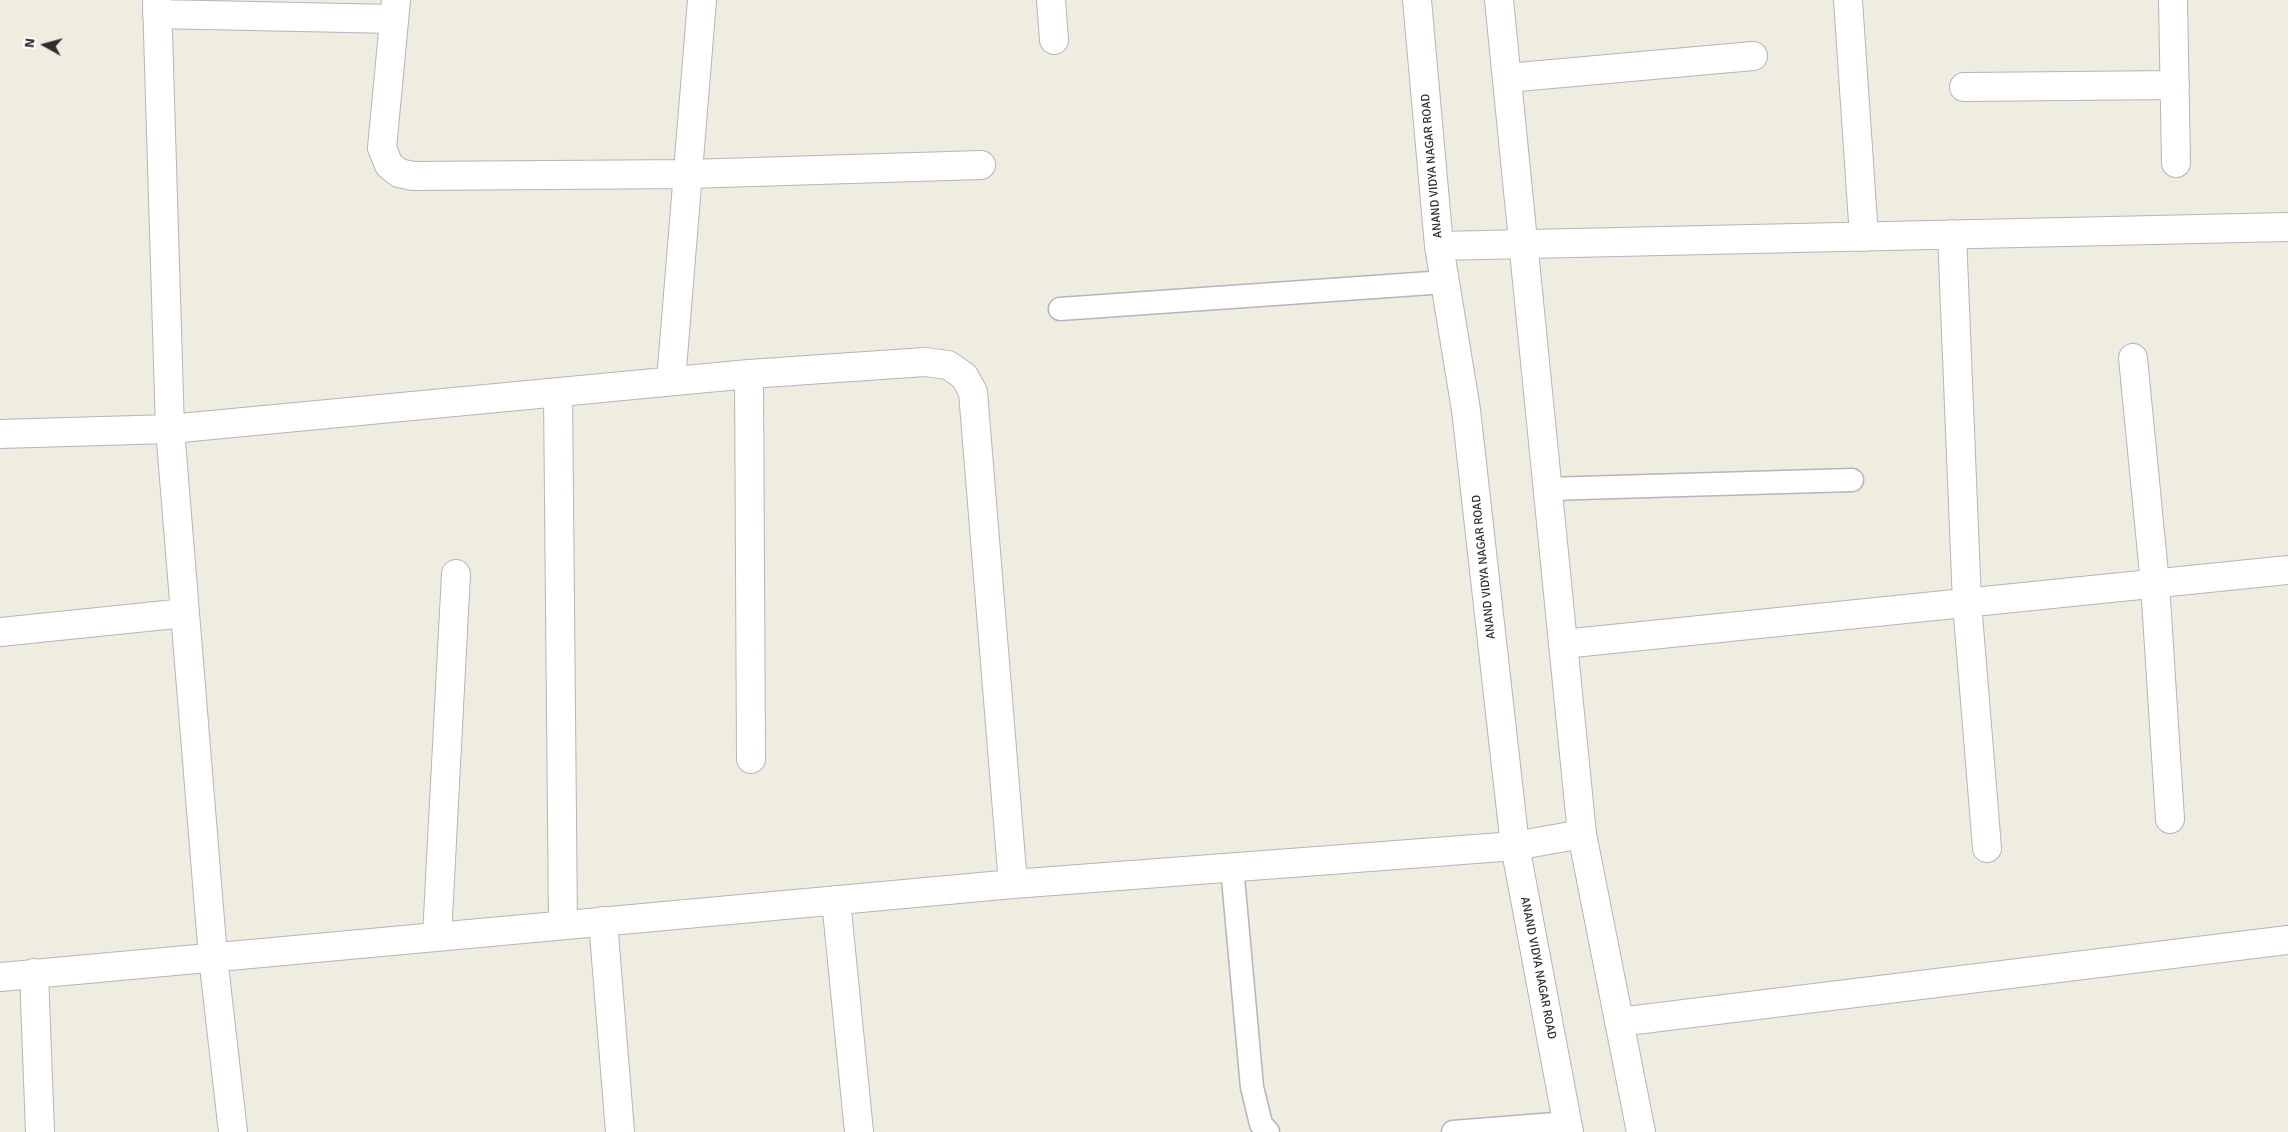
<!DOCTYPE html>
<html>
<head>
<meta charset="utf-8">
<style>
	body { margin:0 }
	#map { position:relative; width:2288px; height:1132px; overflow:hidden; background:#efece0; font-family:Signika,sans-serif }
	canvas { display:block }
	.north { position:absolute; left:20px; top:20px; width:50px; height:50px; -webkit-text-stroke:4px #fff; paint-order:stroke; rotate:277deg; font-size:14px; font-weight:700; line-height:20px; text-align:center; color:#2e2e2e }
	.north::after { content:''; display:block; margin:auto; width:18px; height:22px; background:#2e2e2e; clip-path:polygon(50% 0,100% 100%,50% 72%,0 100%) }
</style>
</head>
<body>
<div id="map">
<canvas width="2288" height="1132"></canvas>
<div class="north">N</div>
</div>
<script>
const context = document.querySelector('canvas').getContext('2d');
context.lineJoin = 'round';
function toPath(rows) {
  const path = new Path2D();
  for (const r of rows) {
    path.moveTo(r[0], r[1]);
    for (let i = 2; i < r.length; i += 2) path.lineTo(r[i], r[i + 1]);
  }
  return path;
}
function stroke(path, color, width, dash) {
  context.strokeStyle = color;
  context.lineWidth = width;
  context.lineCap = dash ? 'butt' : 'round';
  context.setLineDash(dash || []);
  context.stroke(path);
}
function label(font, color, halo, rows, align = 'center') {
  context.font = font + ' Signika,sans-serif';
  context.lineWidth = 4;
  context.setLineDash([]);
  context.textBaseline = 'middle';
  context.strokeStyle = halo;
  context.fillStyle = color;
  for (const [text, x, y, turn = 0] of rows) {
    context.save();
    context.translate(x, y);
    context.rotate((+turn || 0) * Math.PI / 180);
    context.textAlign = isNaN(turn) ? turn : align;
    if (halo) context.strokeText(text, 0, 0);
    context.fillText(text, 0, 0);
    context.restore();
  }
}
const lane = toPath([
	[1060,309,1445,282],
	[1547,489,1852,480],
	[1232,867,1252,1087,1261,1124,1268,1132],
	[1453,1132,1567,1123]
]);
const street = toPath([
	[157,0,170,429,213,957,233,1132],
	[396,0,382,148,389,165,399,173,413,176,688,174,981,165],
	[1051,0,1054,40],
	[1848,0,1864,237],
	[2173,0,2176,163],
	[157,14,394,19],
	[1507,78,1753,56],
	[1964,87,2175,85],
	[1952,234,1967,603,1987,848],
	[1439,246,2288,227],
	[2133,358,2155,584,2170,819],
	[749,374,751,759],
	[671,381,702,0],
	[558,392,563,925],
	[0,434,170,429,749,374,925,362,948,365,964,376,973,392,1013,884],
	[0,632,185,613],
	[1563,644,2288,570],
	[836,900,859,1132],
	[603,921,620,1132],
	[437,936,456,574],
	[34,973,40,1132],
	[0,977,1013,884,1515,846,1582,834],
	[1619,1022,2288,940]
]);
const secondary = toPath([
	[1417,0,1439,246,1466,410,1515,846,1569,1132],
	[1499,0,1582,834,1641,1132]
]);
const streetNames = [
	["ANAND VIDYA NAGAR ROAD",1432,166,-95],
	["ANAND VIDYA NAGAR ROAD",1484,567,-96],
	["ANAND VIDYA NAGAR ROAD",1538,968,79]
];
stroke(lane, '#b4b4c2', 25);
stroke(street, '#b4b4c2', 30);
stroke(secondary, '#b4b4c2', 30);
stroke(lane, '#fff', 22);
stroke(street, '#fff', 28);
stroke(secondary, '#fff', 28);
label('12px', '#2e2e2e', '#fff', streetNames);
</script>
</body>
</html>
